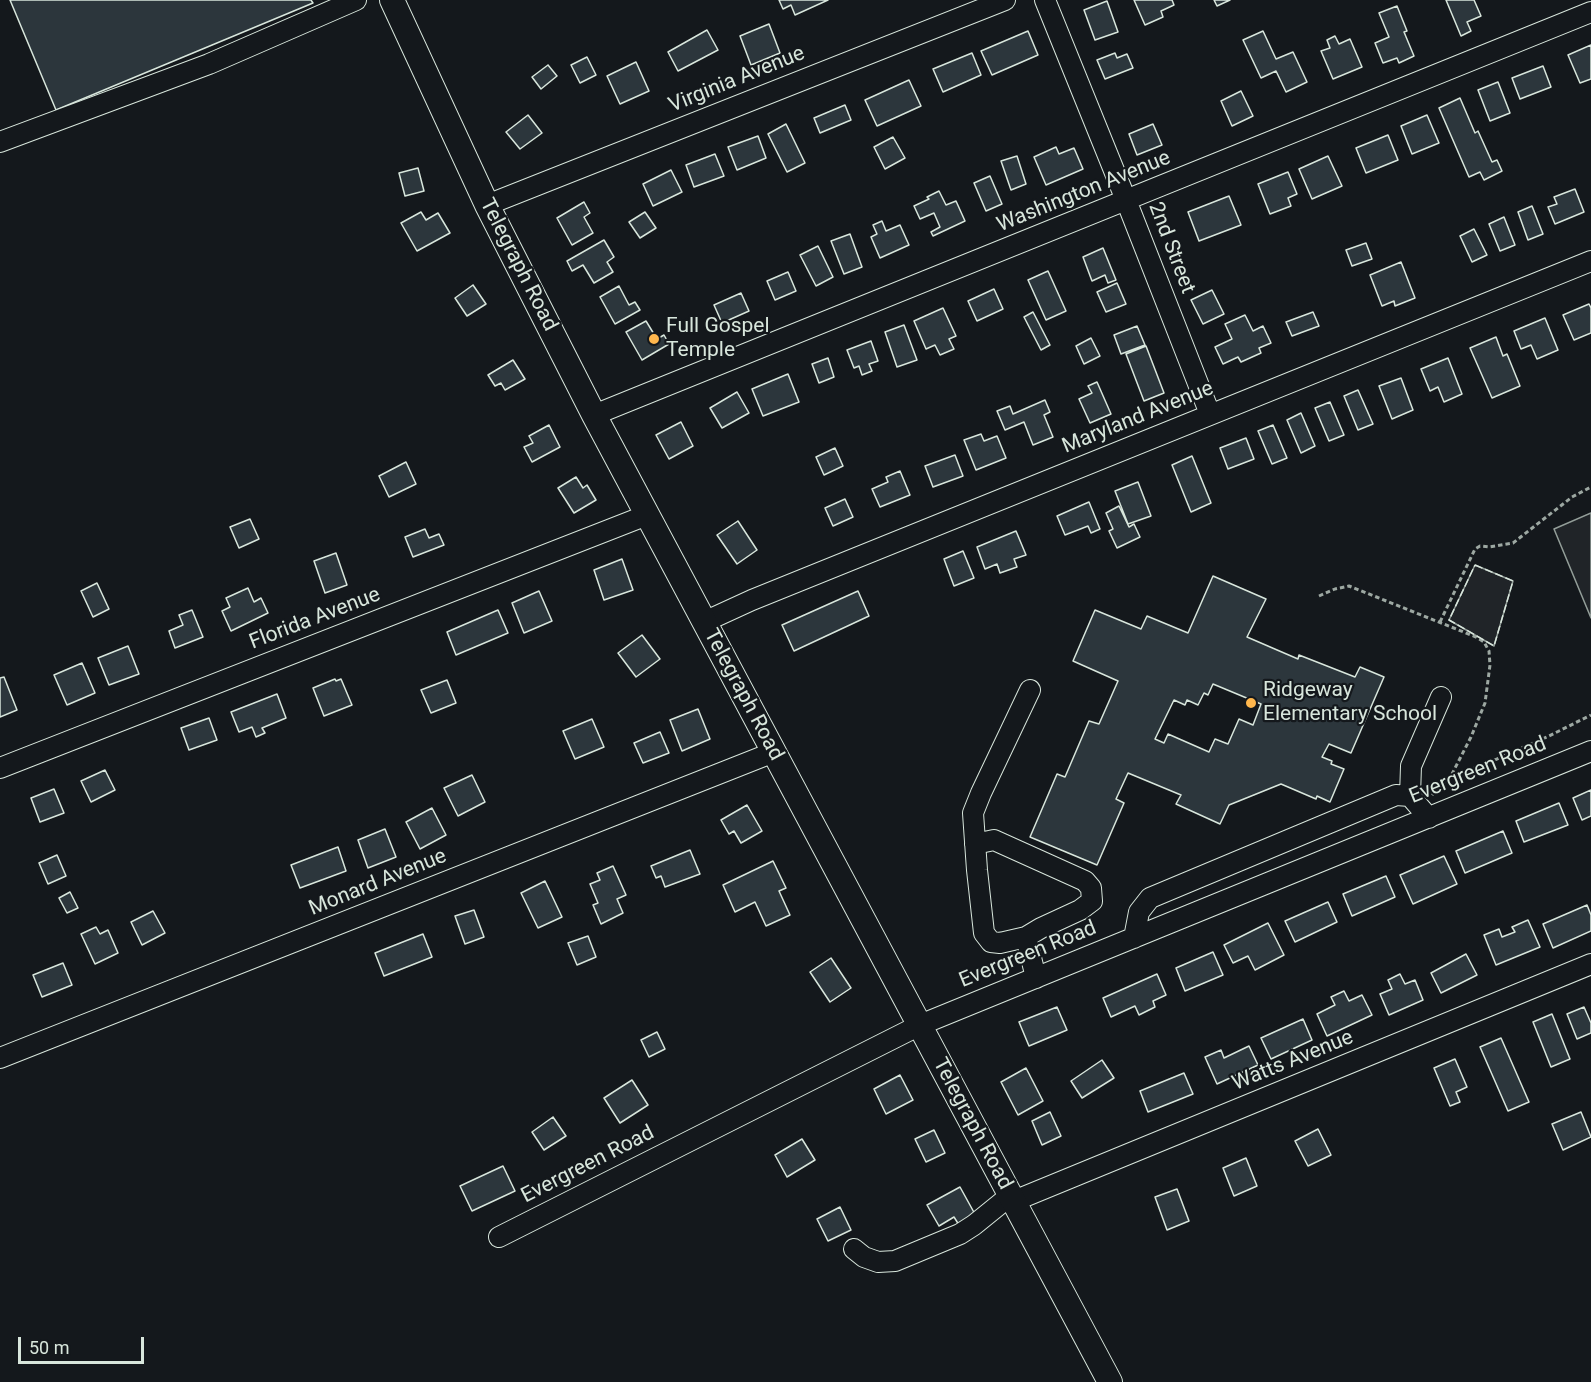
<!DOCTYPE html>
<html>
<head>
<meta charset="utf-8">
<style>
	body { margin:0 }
	#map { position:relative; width:1591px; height:1382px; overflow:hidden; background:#14181c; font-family:Roboto,sans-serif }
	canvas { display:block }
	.scale { position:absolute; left:18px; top:1337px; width:126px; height:27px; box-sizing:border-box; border:3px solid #d8e6dc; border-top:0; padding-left:8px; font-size:18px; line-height:21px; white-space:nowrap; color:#d8e6dc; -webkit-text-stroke:4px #14181c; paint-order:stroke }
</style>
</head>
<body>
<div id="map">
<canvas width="1591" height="1382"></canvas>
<div class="scale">50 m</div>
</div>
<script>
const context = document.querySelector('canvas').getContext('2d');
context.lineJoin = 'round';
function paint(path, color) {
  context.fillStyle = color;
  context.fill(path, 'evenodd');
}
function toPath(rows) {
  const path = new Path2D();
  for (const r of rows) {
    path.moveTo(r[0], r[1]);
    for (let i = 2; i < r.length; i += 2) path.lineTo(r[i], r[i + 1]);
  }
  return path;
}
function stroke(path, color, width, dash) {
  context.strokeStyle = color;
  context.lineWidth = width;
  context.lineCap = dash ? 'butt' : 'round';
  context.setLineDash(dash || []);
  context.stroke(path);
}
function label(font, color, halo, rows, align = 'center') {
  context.font = font + ' Roboto,sans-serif';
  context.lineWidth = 4.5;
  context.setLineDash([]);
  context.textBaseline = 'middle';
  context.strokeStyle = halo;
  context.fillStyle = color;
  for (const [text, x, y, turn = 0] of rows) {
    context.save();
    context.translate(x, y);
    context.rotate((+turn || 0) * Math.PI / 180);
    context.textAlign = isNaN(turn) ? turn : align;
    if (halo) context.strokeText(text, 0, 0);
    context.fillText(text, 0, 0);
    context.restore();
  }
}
const green = toPath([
	[1591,513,1591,618,1554,529,1591,513],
	[1475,565,1513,581,1494,646,1449,620,1475,565]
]);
const building = toPath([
	[10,0,311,0,313,3,56,110,10,0],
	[779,0,828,0,795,15,791,5,783,9,779,0],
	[1134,0,1172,0,1174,5,1161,11,1163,17,1145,25,1134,0],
	[1214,0,1230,0,1217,6,1214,0],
	[1446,0,1474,0,1481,16,1467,22,1471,31,1461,36,1446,0],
	[1107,1,1118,32,1095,40,1084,10,1107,1],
	[1397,6,1407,31,1404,32,1414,56,1399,63,1397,58,1383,63,1375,43,1389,37,1379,13,1397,6],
	[769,24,780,53,751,65,740,36,769,24],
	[707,30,718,50,678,71,668,52,707,30],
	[1028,31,1038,55,992,75,981,51,1028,31],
	[1263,31,1276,59,1293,52,1307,82,1286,92,1276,71,1261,78,1243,40,1263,31],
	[1335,36,1339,44,1350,39,1362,67,1333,79,1321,51,1330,48,1327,40,1335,36],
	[1591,45,1591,79,1580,83,1568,55,1591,45],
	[972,53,981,75,943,92,933,69,972,53],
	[1115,53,1117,58,1127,54,1133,68,1105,79,1097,60,1115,53],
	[587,57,596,75,580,83,571,65,587,57],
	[636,62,649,91,620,104,607,76,636,62],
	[548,65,557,76,541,89,532,77,548,65],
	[1543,66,1551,87,1520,99,1512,78,1543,66],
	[909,80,921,106,877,126,865,100,909,80],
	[1498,82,1510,113,1490,121,1478,90,1498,82],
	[1241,91,1253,116,1232,126,1221,101,1241,91],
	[1460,98,1475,133,1478,131,1492,162,1497,160,1502,171,1484,180,1480,172,1469,177,1439,108,1460,98],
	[845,105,851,120,820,133,814,118,845,105],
	[528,115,542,133,520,149,506,132,528,115],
	[1427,115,1439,143,1412,154,1401,126,1427,115],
	[786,124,805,163,787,172,768,134,786,124],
	[1153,124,1162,145,1137,155,1129,134,1153,124],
	[1388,135,1398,160,1366,173,1356,148,1388,135],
	[758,136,766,158,737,170,728,147,758,136],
	[893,137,905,158,885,169,874,147,893,137],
	[1056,147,1059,154,1074,148,1083,169,1046,185,1034,157,1056,147],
	[715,154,724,176,694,187,686,165,715,154],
	[1017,156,1026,184,1011,190,1001,161,1017,156],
	[1328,156,1342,186,1312,199,1299,169,1328,156],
	[418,168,424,191,405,196,399,173,418,168],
	[671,170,682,192,653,206,643,184,671,170],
	[1288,172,1297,194,1288,198,1291,206,1270,214,1258,184,1288,172],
	[990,176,1002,204,986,211,974,183,990,176],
	[1575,189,1584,212,1555,224,1548,207,1557,204,1554,197,1575,189],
	[939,191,946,205,956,201,965,221,933,236,931,232,940,227,934,213,920,219,914,206,929,199,927,197,939,191],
	[1229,196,1241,225,1199,241,1188,212,1229,196],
	[584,202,590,213,584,217,593,233,572,245,557,218,584,202],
	[1532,206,1543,234,1528,240,1518,212,1532,206],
	[421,212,426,220,438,213,450,233,417,251,401,223,421,212],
	[645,212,656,228,640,238,629,222,645,212],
	[1504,217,1515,245,1500,251,1489,224,1504,217],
	[882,221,886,231,900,225,909,245,880,258,871,237,877,234,873,225,882,221],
	[1474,229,1487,255,1472,262,1460,236,1474,229],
	[850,234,862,267,844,274,831,241,850,234],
	[604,240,614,257,607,262,613,272,594,283,583,265,572,271,567,261,604,240],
	[1366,243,1372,259,1352,266,1346,250,1366,243],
	[818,246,833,277,816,286,800,255,818,246],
	[1103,248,1116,280,1108,283,1105,275,1092,281,1083,257,1103,248],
	[1401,262,1415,298,1395,306,1394,301,1382,306,1370,275,1401,262],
	[1048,271,1066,311,1046,320,1028,280,1048,271],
	[788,272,796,291,775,300,767,281,788,272],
	[1117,283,1126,304,1106,312,1097,292,1117,283],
	[473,285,486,304,467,316,455,298,473,285],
	[619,286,629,305,635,302,640,310,615,324,600,297,619,286],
	[994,289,1003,309,977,321,968,301,994,289],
	[1212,290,1224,314,1203,324,1191,300,1212,290],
	[741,293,749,311,722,323,714,305,741,293],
	[1589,304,1591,308,1591,333,1574,340,1563,315,1589,304],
	[943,308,956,336,949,339,954,349,940,355,935,345,926,349,914,321,943,308],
	[1033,312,1050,345,1041,350,1024,317,1033,312],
	[1313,312,1319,326,1292,336,1286,322,1313,312],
	[1245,315,1253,331,1263,326,1271,343,1259,348,1261,353,1241,362,1238,357,1223,364,1215,347,1232,339,1225,324,1245,315],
	[1545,318,1558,350,1537,359,1531,345,1521,349,1514,331,1545,318],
	[646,321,657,339,664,335,669,344,642,360,626,332,646,321],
	[904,325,917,360,897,367,885,332,904,325],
	[1137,326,1145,345,1121,354,1114,335,1137,326],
	[1496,337,1503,356,1507,354,1520,386,1492,398,1470,348,1496,337],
	[1091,338,1100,356,1084,364,1076,346,1091,338],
	[871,341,878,361,869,364,872,371,862,375,859,366,854,368,847,350,871,341],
	[1146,346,1164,393,1144,401,1126,354,1146,346],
	[828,358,834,377,819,383,812,364,828,358],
	[1448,358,1462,394,1444,402,1438,387,1430,391,1421,369,1448,358],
	[513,360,525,379,505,390,501,383,495,386,488,375,513,360],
	[788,374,799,402,763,416,752,389,788,374],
	[1401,378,1413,410,1392,419,1379,386,1401,378],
	[1097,382,1111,414,1090,423,1079,399,1092,393,1088,386,1097,382],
	[1358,390,1373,424,1358,430,1344,396,1358,390],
	[737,392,749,413,722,428,710,408,737,392],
	[1045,400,1050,412,1044,415,1053,437,1033,445,1024,422,1005,430,997,411,1010,406,1013,414,1045,400],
	[1330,402,1344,435,1329,441,1315,408,1330,402],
	[1301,413,1315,446,1301,453,1287,420,1301,413],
	[681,422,693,446,669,459,656,435,681,422],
	[549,425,560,447,532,462,524,447,533,443,529,436,549,425],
	[1273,425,1287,458,1272,464,1258,431,1273,425],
	[981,434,984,441,997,436,1006,458,976,470,964,440,981,434],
	[1246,438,1254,459,1228,469,1220,448,1246,438],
	[835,448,843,466,824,475,816,457,835,448],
	[955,455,963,476,933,487,925,466,955,455],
	[1192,456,1211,503,1191,512,1172,465,1192,456],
	[406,462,416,484,389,497,379,476,406,462],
	[900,471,910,495,880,507,872,489,888,482,886,477,900,471],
	[576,477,583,488,587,485,596,500,574,513,558,488,576,477],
	[1138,482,1151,516,1128,524,1115,491,1138,482],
	[845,499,853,517,833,526,825,508,845,499],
	[1089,502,1100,529,1091,533,1088,526,1065,535,1057,516,1089,502],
	[1119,506,1129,527,1134,524,1140,537,1117,548,1109,531,1113,529,1106,513,1119,506],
	[250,519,259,539,239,548,230,527,250,519],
	[738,521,757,550,737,564,717,535,738,521],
	[425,529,429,538,439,534,444,545,413,557,405,537,425,529],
	[1016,531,1026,555,1014,559,1017,567,1000,573,997,564,985,569,977,547,1016,531],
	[963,551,974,578,954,586,944,559,963,551],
	[336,553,347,585,325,593,314,561,336,553],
	[622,559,633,590,604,600,594,570,622,559],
	[1213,576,1266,599,1247,637,1298,659,1299,655,1355,677,1360,667,1384,677,1351,753,1329,744,1322,757,1332,761,1331,764,1344,769,1330,802,1317,796,1316,799,1281,784,1229,805,1220,824,1176,804,1181,795,1128,773,1116,799,1124,803,1097,865,1030,837,1057,774,1065,777,1089,721,1099,724,1118,681,1073,661,1095,610,1141,629,1147,616,1188,633,1213,576],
	[1213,684,1261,704,1253,725,1239,719,1228,744,1215,739,1209,752,1168,734,1164,743,1155,739,1174,700,1185,705,1187,700,1198,705,1204,693,1208,695,1213,684],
	[97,583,109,609,93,617,81,591,97,583],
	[248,588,254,602,261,598,268,613,231,631,222,611,230,607,226,598,248,588],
	[539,591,552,621,524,633,512,603,539,591],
	[858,591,869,616,794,651,782,625,858,591],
	[192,610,203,637,175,648,169,631,183,625,179,615,192,610],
	[498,610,508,633,456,655,447,632,498,610],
	[642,635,660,659,636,677,618,653,642,635],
	[128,646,139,674,109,685,98,658,128,646],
	[82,663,95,693,67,705,54,675,82,663],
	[4,677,17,710,0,717,0,678,4,677],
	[335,679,336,681,341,679,352,705,324,716,313,688,335,679],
	[447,680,456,703,431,713,421,690,447,680],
	[277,694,286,718,262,728,265,733,256,737,252,727,239,732,231,712,277,694],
	[698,709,710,739,682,751,670,720,698,709],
	[209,718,217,740,189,750,181,728,209,718],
	[592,719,604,747,575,759,563,731,592,719],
	[660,732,669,753,643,763,634,743,660,732],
	[105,770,115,790,91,802,81,781,105,770],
	[472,775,485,802,458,816,444,788,472,775],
	[54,789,64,813,40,822,31,798,54,789],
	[1591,790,1591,816,1582,820,1573,798,1591,790],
	[1559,803,1568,825,1524,842,1516,821,1559,803],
	[747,805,762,831,741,843,734,831,729,834,721,820,747,805],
	[432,808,446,835,420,849,406,822,432,808],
	[385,829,396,857,368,868,358,840,385,829],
	[1503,831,1512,853,1465,873,1456,851,1503,831],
	[338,847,346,871,300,888,291,865,338,847],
	[690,850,700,874,665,887,661,876,656,878,651,866,690,850],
	[57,855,66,876,48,884,39,863,57,855],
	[1444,856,1457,884,1413,904,1400,875,1444,856],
	[773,861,786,888,779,891,790,915,766,926,755,902,735,912,723,885,773,861],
	[613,866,626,895,617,899,623,913,601,924,593,905,598,903,590,884,600,880,597,873,613,866],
	[1386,876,1395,897,1352,916,1343,894,1386,876],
	[545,881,562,917,538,928,521,893,545,881],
	[70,892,78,908,67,913,59,898,70,892],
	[1328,902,1337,922,1295,942,1285,921,1328,902],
	[1587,905,1591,915,1591,931,1553,948,1543,924,1587,905],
	[474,910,484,937,465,944,455,916,474,910],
	[153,911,165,933,142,945,131,922,153,911],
	[1528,920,1540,947,1496,965,1484,935,1499,929,1502,937,1515,932,1512,927,1528,920],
	[1268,923,1284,955,1255,970,1248,956,1233,963,1224,945,1268,923],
	[96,927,100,934,108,930,118,953,95,964,81,934,96,927],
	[423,934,432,957,384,976,375,953,423,934],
	[588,936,596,957,577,965,568,943,588,936],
	[1213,952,1223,975,1185,991,1176,968,1213,952],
	[1466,954,1477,975,1441,993,1431,973,1466,954],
	[831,958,851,988,830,1002,810,972,831,958],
	[63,963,72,985,42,997,33,975,63,963],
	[1157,974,1166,995,1153,1001,1155,1007,1139,1015,1135,1006,1111,1017,1103,998,1157,974],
	[1400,974,1405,984,1415,980,1423,1000,1389,1015,1380,994,1392,989,1388,980,1400,974],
	[1344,991,1349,1001,1362,995,1372,1015,1327,1036,1317,1014,1335,1005,1331,997,1344,991],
	[1057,1007,1067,1030,1029,1046,1019,1022,1057,1007],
	[1584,1007,1591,1023,1591,1033,1577,1039,1567,1014,1584,1007],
	[1552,1014,1570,1059,1551,1067,1533,1022,1552,1014],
	[1303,1019,1312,1040,1271,1059,1261,1038,1303,1019],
	[657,1032,665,1049,649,1057,641,1040,657,1032],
	[1501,1038,1529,1102,1508,1111,1480,1047,1501,1038],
	[1249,1046,1258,1065,1217,1084,1205,1057,1221,1050,1224,1058,1249,1046],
	[1455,1059,1467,1087,1456,1092,1460,1102,1450,1106,1434,1068,1455,1059],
	[1102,1060,1114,1078,1082,1098,1071,1081,1102,1060],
	[1026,1068,1043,1101,1018,1115,1001,1082,1026,1068],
	[1184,1073,1193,1094,1148,1112,1140,1091,1184,1073],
	[900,1075,913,1100,886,1114,874,1089,900,1075],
	[632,1080,648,1105,620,1123,604,1098,632,1080],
	[1050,1112,1061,1136,1042,1145,1032,1121,1050,1112],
	[1581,1112,1591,1137,1563,1150,1552,1124,1581,1112],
	[553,1117,566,1136,544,1150,532,1132,553,1117],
	[1318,1129,1331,1155,1308,1166,1295,1141,1318,1129],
	[934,1130,945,1153,926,1162,915,1139,934,1130],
	[802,1139,815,1160,787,1177,775,1155,802,1139],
	[1246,1158,1257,1186,1234,1196,1223,1168,1246,1158],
	[503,1166,515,1191,472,1211,460,1186,503,1166],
	[960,1187,976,1216,959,1225,954,1217,939,1226,927,1205,960,1187],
	[1177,1189,1189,1221,1167,1230,1155,1197,1177,1189],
	[840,1207,851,1230,828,1241,817,1219,840,1207]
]);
const path = toPath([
	[1319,596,1335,589,1349,586,1476,637,1484,642,1489,651,1490,665,1485,703,1471,737,1452,774,1432,795],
	[1440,622,1475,549,1480,546,1489,547,1513,543,1572,497,1591,487],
	[1452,774,1459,774,1490,762,1549,736,1591,715]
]);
const minor = toPath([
	[1045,0,1126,200,1210,414],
	[0,142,209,64,356,0],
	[487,205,1005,0],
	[594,415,1591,12],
	[704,622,752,600,1591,261],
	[0,768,647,515],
	[1410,796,1411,766,1441,697],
	[975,844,994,840,1085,881,1091,888,1092,901,1080,910,1041,928,1026,937,1000,943,991,942,984,933,977,870,973,813,981,793,1030,690],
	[1026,937,1036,978],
	[1134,938,1139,912,1150,898,1396,795,1410,796,1429,818],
	[0,1058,774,752],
	[1014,1201,1591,964],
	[499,1237,920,1025,1591,751],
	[854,1249,864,1257,878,1262,895,1261,960,1234,974,1225,1011,1195]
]);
const major = toPath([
	[392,0,487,205,594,415,1110,1382]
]);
const fence = toPath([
	[1475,565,1513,581,1494,646,1449,620,1475,565]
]);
const markers = [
	[654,339,6,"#ffb74d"],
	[1251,703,6,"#ffb74d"]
];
const streetNames = [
	["Virginia Avenue",737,80,-22],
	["Washington Avenue",1084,192,-22],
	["2nd Street",1171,248,69],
	["Telegraph Road",518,265,63],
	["Maryland Avenue",1138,418,-22],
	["Florida Avenue",315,619,-21],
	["Telegraph Road",743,695,62],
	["Evergreen Road",1478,771,-22],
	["Monard Avenue",378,883,-22],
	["Evergreen Road",1028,955,-22],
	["Watts Avenue",1293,1061,-22],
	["Telegraph Road",972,1124,62],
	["Evergreen Road",588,1165,-27]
];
const poiNames = [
	["Full Gospel",666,327],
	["Temple",666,351],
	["Ridgeway",1263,691],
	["Elementary School",1263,715]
];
paint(green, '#202428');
stroke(green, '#939e99', 1.5);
paint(building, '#2c363c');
stroke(building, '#d8e6dc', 1.5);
stroke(minor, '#d8e6dc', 22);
stroke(major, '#d8e6dc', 26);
stroke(path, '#9da8a2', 3, [4.5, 3]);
stroke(minor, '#14181c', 20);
stroke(major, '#14181c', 24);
stroke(fence, '#d8e6dc', 1.5, [8, 3]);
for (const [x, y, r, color] of markers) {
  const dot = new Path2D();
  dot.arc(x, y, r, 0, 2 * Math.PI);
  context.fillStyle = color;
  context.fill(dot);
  stroke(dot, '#14181c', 2);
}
label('21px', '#d8e6dc', '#14181c', streetNames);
label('21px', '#d8e6dc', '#14181c', poiNames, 'left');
</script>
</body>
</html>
